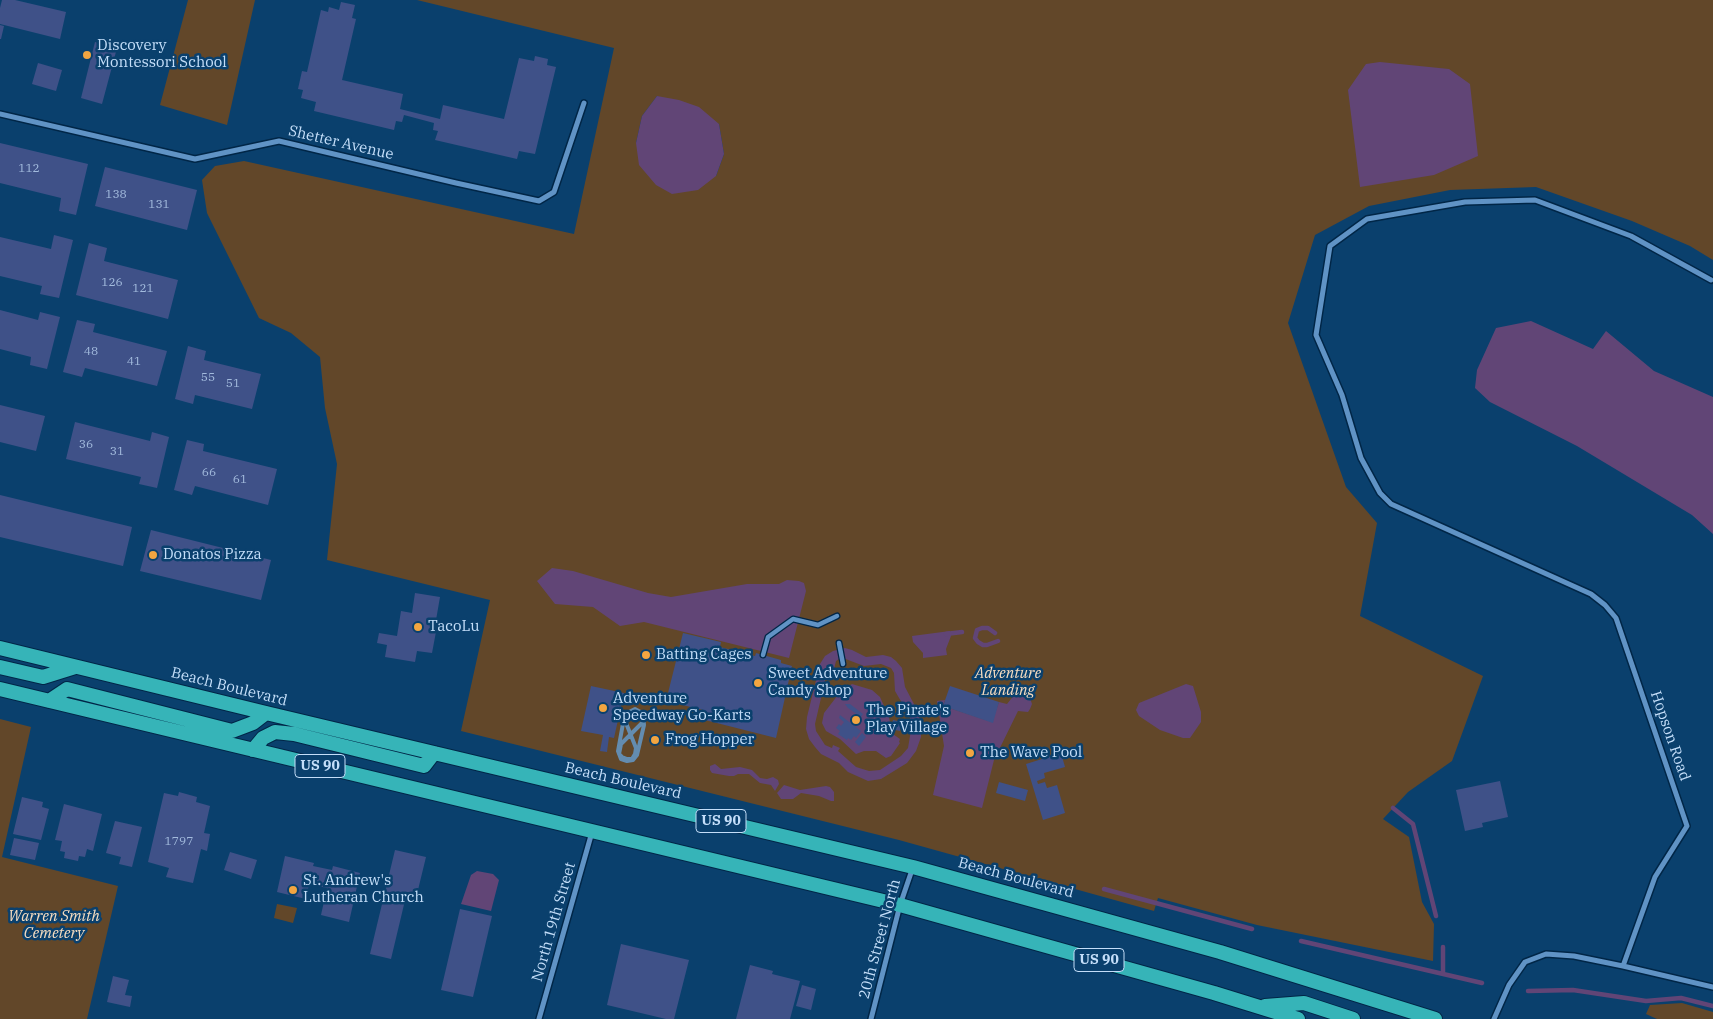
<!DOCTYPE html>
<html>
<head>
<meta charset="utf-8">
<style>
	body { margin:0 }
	canvas { display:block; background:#0a406d }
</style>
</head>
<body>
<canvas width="1713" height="1019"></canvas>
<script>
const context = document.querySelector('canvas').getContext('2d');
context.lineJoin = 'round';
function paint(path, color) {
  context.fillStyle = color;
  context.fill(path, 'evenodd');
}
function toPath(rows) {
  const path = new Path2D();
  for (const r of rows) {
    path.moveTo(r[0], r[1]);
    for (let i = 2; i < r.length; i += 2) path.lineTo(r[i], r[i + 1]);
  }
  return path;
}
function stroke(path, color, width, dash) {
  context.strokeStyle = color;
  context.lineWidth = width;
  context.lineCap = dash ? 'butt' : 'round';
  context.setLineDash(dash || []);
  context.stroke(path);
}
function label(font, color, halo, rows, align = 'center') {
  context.font = font + ' "IBM Plex Serif",serif';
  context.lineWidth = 5;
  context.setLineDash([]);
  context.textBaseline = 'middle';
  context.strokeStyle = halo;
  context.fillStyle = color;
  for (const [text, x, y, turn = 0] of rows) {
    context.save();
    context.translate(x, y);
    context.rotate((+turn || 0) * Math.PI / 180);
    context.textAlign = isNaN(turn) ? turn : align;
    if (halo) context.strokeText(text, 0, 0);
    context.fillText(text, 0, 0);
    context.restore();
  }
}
const green = toPath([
	[188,0,255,0,227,125,160,105],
	[417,0,1713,0,1713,260,1690,246,1632,221,1536,187,1450,190,1369,206,1315,235,1288,323,1346,487,1377,523,1360,616,1483,676,1452,761,1408,792,1383,819,1409,837,1422,902,1434,924,1433,961,1257,925,1158,898,1154,911,899,840,461,731,490,600,327,560,337,464,325,408,320,357,291,333,259,318,207,213,202,180,215,166,244,161,574,234,614,48],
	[657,96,719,124,724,154,716,176,636,143,642,116],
	[0,719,31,727,2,857,118,886,87,1019,0,1019],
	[277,904,297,908,293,923,274,918],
	[1682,1003,1713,1012,1713,1019,1657,1019,1646,1014,1650,1005]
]);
const water = toPath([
	[1380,62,1449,69,1470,84,1478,156,1434,175,1360,187,1348,90,1366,64],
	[657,96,679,100,699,107,719,124,724,154,716,176,698,190,672,194,656,185,639,165,636,143,642,116],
	[1531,321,1593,349,1606,331,1654,371,1713,397,1713,534,1692,515,1577,446,1490,402,1475,388,1477,370,1496,328],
	[552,568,573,571,648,593,671,597,747,584,779,584,787,580,799,581,804,583,806,591,789,658,644,622,620,626,593,607,555,604,537,581],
	[950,631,951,636,946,649,947,655,923,658,923,653,913,642,912,636],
	[845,648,852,650,866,657,883,655,891,657,896,661,902,668,905,687,915,706,921,722,921,737,916,751,907,763,881,779,868,781,848,772,839,763,821,754,815,747,809,739,806,729,807,717,820,664,825,656,833,651],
	[843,658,864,666,881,664,891,668,894,673,895,691,909,715,911,722,907,724,907,730,911,730,908,748,901,756,880,770,869,771,856,767,838,751,840,748,833,745,832,748,825,745,816,731,815,724,827,672,833,673,836,661,839,659],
	[852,684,872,690,880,697,889,717,890,722,887,730,900,739,899,742,900,743,891,756,886,758,876,751,864,751,856,754,840,739,826,731,822,723,824,713,841,691],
	[1186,684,1193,686,1201,712,1201,722,1190,738,1183,738,1160,730,1139,716,1136,710,1139,703],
	[1020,693,1026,694,1030,698,1032,704,1030,709,1028,712,1018,711,994,760,982,808,933,795,944,746,937,701,945,700,943,706,992,722,999,702,1007,704,1015,694],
	[715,764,721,769,740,767,752,770,760,778,767,779,773,777,778,780,779,784,775,791,771,785,760,783,749,774,738,774,734,776,729,776,712,773,710,770,710,766],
	[784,785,800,790,826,786,830,787,834,792,834,801,831,801,819,796,801,793,793,799,781,799,777,793],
	[477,871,493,874,499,880,491,911,461,904,471,875]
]);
const stream = toPath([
	[995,633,988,628,982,628,977,630,975,638,978,642,983,645,987,645,998,641],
	[946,634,962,632],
	[1393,808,1413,824,1436,916],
	[1104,889,1252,929],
	[1301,941,1482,983],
	[1443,947,1443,974],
	[1528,991,1573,990,1646,1001,1681,998,1713,1006]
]);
const building = toPath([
	[2,0,15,0,66,12,60,39,0,24,0,8],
	[341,2,355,5,352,18,356,19,342,80,403,94,400,109,440,119,443,105,504,119,519,58,534,61,535,56,548,59,547,65,556,67,535,154,519,151,517,159,435,140,438,131,433,130,434,123,404,115,402,122,396,121,394,130,314,111,316,102,301,98,303,90,298,89,302,71,307,72,321,10,328,12,329,7,339,10],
	[0,25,4,26,1,39,0,39],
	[95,42,117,48,102,104,81,98],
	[38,63,62,70,56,91,32,84],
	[0,143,88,164,76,215,59,211,61,198,0,183],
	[105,167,197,190,187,230,95,206],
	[54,235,73,240,59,298,40,294,42,286,0,276,0,237,51,249],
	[89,243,107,248,104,261,178,280,168,319,76,295],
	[0,310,38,320,40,312,60,317,47,369,30,365,31,357,0,349],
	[77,320,95,324,93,332,167,351,157,386,85,368,82,377,63,372],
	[188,346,206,351,204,360,261,374,252,409,195,395,193,404,175,399],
	[0,405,45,416,36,451,0,442],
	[75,422,150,441,152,432,169,437,157,488,139,484,141,477,66,459],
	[187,440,204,444,203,451,277,469,268,505,195,486,192,495,174,490],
	[0,495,132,527,123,566,0,537],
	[151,530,271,560,261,600,140,571],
	[415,593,440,597,436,620,438,621,432,653,417,651,415,662,385,657,387,645,377,643,379,633,397,636,401,611,412,613],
	[683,633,721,642,720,647,755,656,756,653,781,660,781,663,792,666,776,738,701,719,703,710,666,701],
	[591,686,624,693,614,738,609,737,607,752,600,751,603,735,581,731],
	[950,686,999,702,993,723,943,706],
	[845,704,850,704,863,714,861,717,848,708],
	[840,715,861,731,856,738,854,736,851,740,848,738,847,740,838,734,840,731,836,728,839,724,841,726,844,722,839,718],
	[893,720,902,722,900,731,891,729],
	[862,733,866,737,859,746,855,742],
	[1061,753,1065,767,1044,773,1045,778,1037,781,1038,784,1045,782,1047,788,1057,785,1065,813,1043,820,1026,764],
	[1500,781,1508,817,1482,823,1483,827,1465,831,1456,790],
	[999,782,1028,790,1025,801,996,793],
	[179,792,197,797,196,802,210,806,204,833,210,834,207,851,201,849,193,883,166,877,169,868,148,862,164,793,178,796],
	[22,797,43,802,42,807,49,809,41,840,13,834],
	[64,804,102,814,93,851,87,849,85,857,79,856,78,861,64,858,65,852,60,851,62,841,55,840],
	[115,821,142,827,132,867,119,864,121,857,106,853],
	[14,838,39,843,35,860,10,855],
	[395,850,426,857,417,894,407,892,391,959,370,954],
	[230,852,257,860,251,879,224,870],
	[285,856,314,863,313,866,332,870,333,866,360,873,349,922,321,915,327,888,309,884,306,899,277,892],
	[460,909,492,916,473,997,441,990],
	[621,944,689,960,674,1019,666,1019,607,1005],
	[750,965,773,971,772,974,800,981,790,1019,736,1019],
	[113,976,129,980,125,995,132,996,130,1007,107,1002],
	[802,985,816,989,811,1010,796,1006]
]);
const pedestrian = toPath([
	[839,643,843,664],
	[763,655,768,637,793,619,818,625,837,616]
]);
const minor = toPath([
	[0,114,195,159,279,141,456,183,539,201,554,192,584,103],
	[1623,966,1655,877,1687,826,1616,618,1605,605,1591,594,1391,504,1380,493,1361,458,1342,395,1316,335,1330,246,1367,219,1465,202,1535,200,1631,236,1711,280],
	[539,1019,592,832],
	[871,1019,900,905,913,867],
	[1494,1019,1509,985,1525,962,1546,954,1574,956,1623,966,1713,987]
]);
const trunk = toPath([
	[0,648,266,713,913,867,1220,952,1435,1019],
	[0,667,43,677,75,667],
	[0,689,900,905,1214,993,1298,1019],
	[49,701,67,689,232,731,253,723,266,713],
	[253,750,263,738,275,732,294,734,424,766,434,753],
	[1265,1006,1304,1003,1353,1019]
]);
const rail = toPath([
	[644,725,637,755,633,760,627,761,621,759,618,751,624,718,627,713,635,709,644,714,645,718,642,723,621,744,619,754,622,757,627,759,632,759,635,754,636,748,626,723,626,718,628,714,637,711,640,713,643,716,644,725]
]);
const markers = [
	[87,55,5,"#f2a541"],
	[153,555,5,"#f2a541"],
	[418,627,5,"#f2a541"],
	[646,655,5,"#f2a541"],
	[758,683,5,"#f2a541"],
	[603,708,5,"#f2a541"],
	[856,720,5,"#f2a541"],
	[655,740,5,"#f2a541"],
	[970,753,5,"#f2a541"],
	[293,890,5,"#f2a541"]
];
const numberNames = [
	["112",29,169],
	["138",116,195],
	["131",159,205],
	["126",112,283],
	["121",143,289],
	["48",91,352],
	["41",134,362],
	["55",208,378],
	["51",233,384],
	["36",86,445],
	["31",117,452],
	["66",209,473],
	["61",240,480],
	["1797",179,842]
];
const shields = [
	[320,766,50],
	[721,821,50],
	[1099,960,50]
];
const shieldNames = [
	["US 90",320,766],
	["US 90",721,821],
	["US 90",1099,960]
];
const poiNames = [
	["Discovery",97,46],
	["Montessori School",97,63],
	["Donatos Pizza",163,555],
	["TacoLu",428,627],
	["Batting Cages",656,655],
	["Sweet Adventure",768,674],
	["Candy Shop",768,691],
	["Adventure",613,699],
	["Speedway Go-Karts",613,716],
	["The Pirate's",866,711],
	["Play Village",866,728],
	["Frog Hopper",665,740],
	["The Wave Pool",980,753],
	["St. Andrew's",303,881],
	["Lutheran Church",303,898]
];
const streetNames = [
	["Shetter Avenue",341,143,13],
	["Beach Boulevard",229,687,14],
	["Hopson Road",1670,736,71],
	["Beach Boulevard",623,781,13],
	["Beach Boulevard",1016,878,15],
	["North 19th Street",554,922,-74],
	["20th Street North",880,939,-75]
];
const parkNames = [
	["Adventure",1008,674],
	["Landing",1008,691],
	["Warren Smith",54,917],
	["Cemetery",54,934]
];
paint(green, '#624729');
paint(water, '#614576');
stroke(stream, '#614576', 4.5);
paint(building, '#3f5188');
stroke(pedestrian, '#002647', 7);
stroke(minor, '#002647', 8);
stroke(trunk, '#002647', 16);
stroke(pedestrian, '#6093c5', 4.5);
stroke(minor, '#6093c5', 5);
stroke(trunk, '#36b4b8', 14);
stroke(rail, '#638cb0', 4);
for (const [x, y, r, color] of markers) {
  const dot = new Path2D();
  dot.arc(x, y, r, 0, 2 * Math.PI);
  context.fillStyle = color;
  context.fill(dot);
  stroke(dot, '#0a406d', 2);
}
label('12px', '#a3bbdd', null, numberNames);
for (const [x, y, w] of shields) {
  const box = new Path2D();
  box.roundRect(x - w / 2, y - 11.5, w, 23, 4);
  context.fillStyle = '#0a406d';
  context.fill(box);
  stroke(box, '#c4def9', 1);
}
label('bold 14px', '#c4def9', null, shieldNames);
label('15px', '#c4def9', '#0a406d', poiNames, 'left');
label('15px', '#c4def9', '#0a406d', streetNames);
label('italic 15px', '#f6dcc0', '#0a406d', parkNames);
</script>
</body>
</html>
